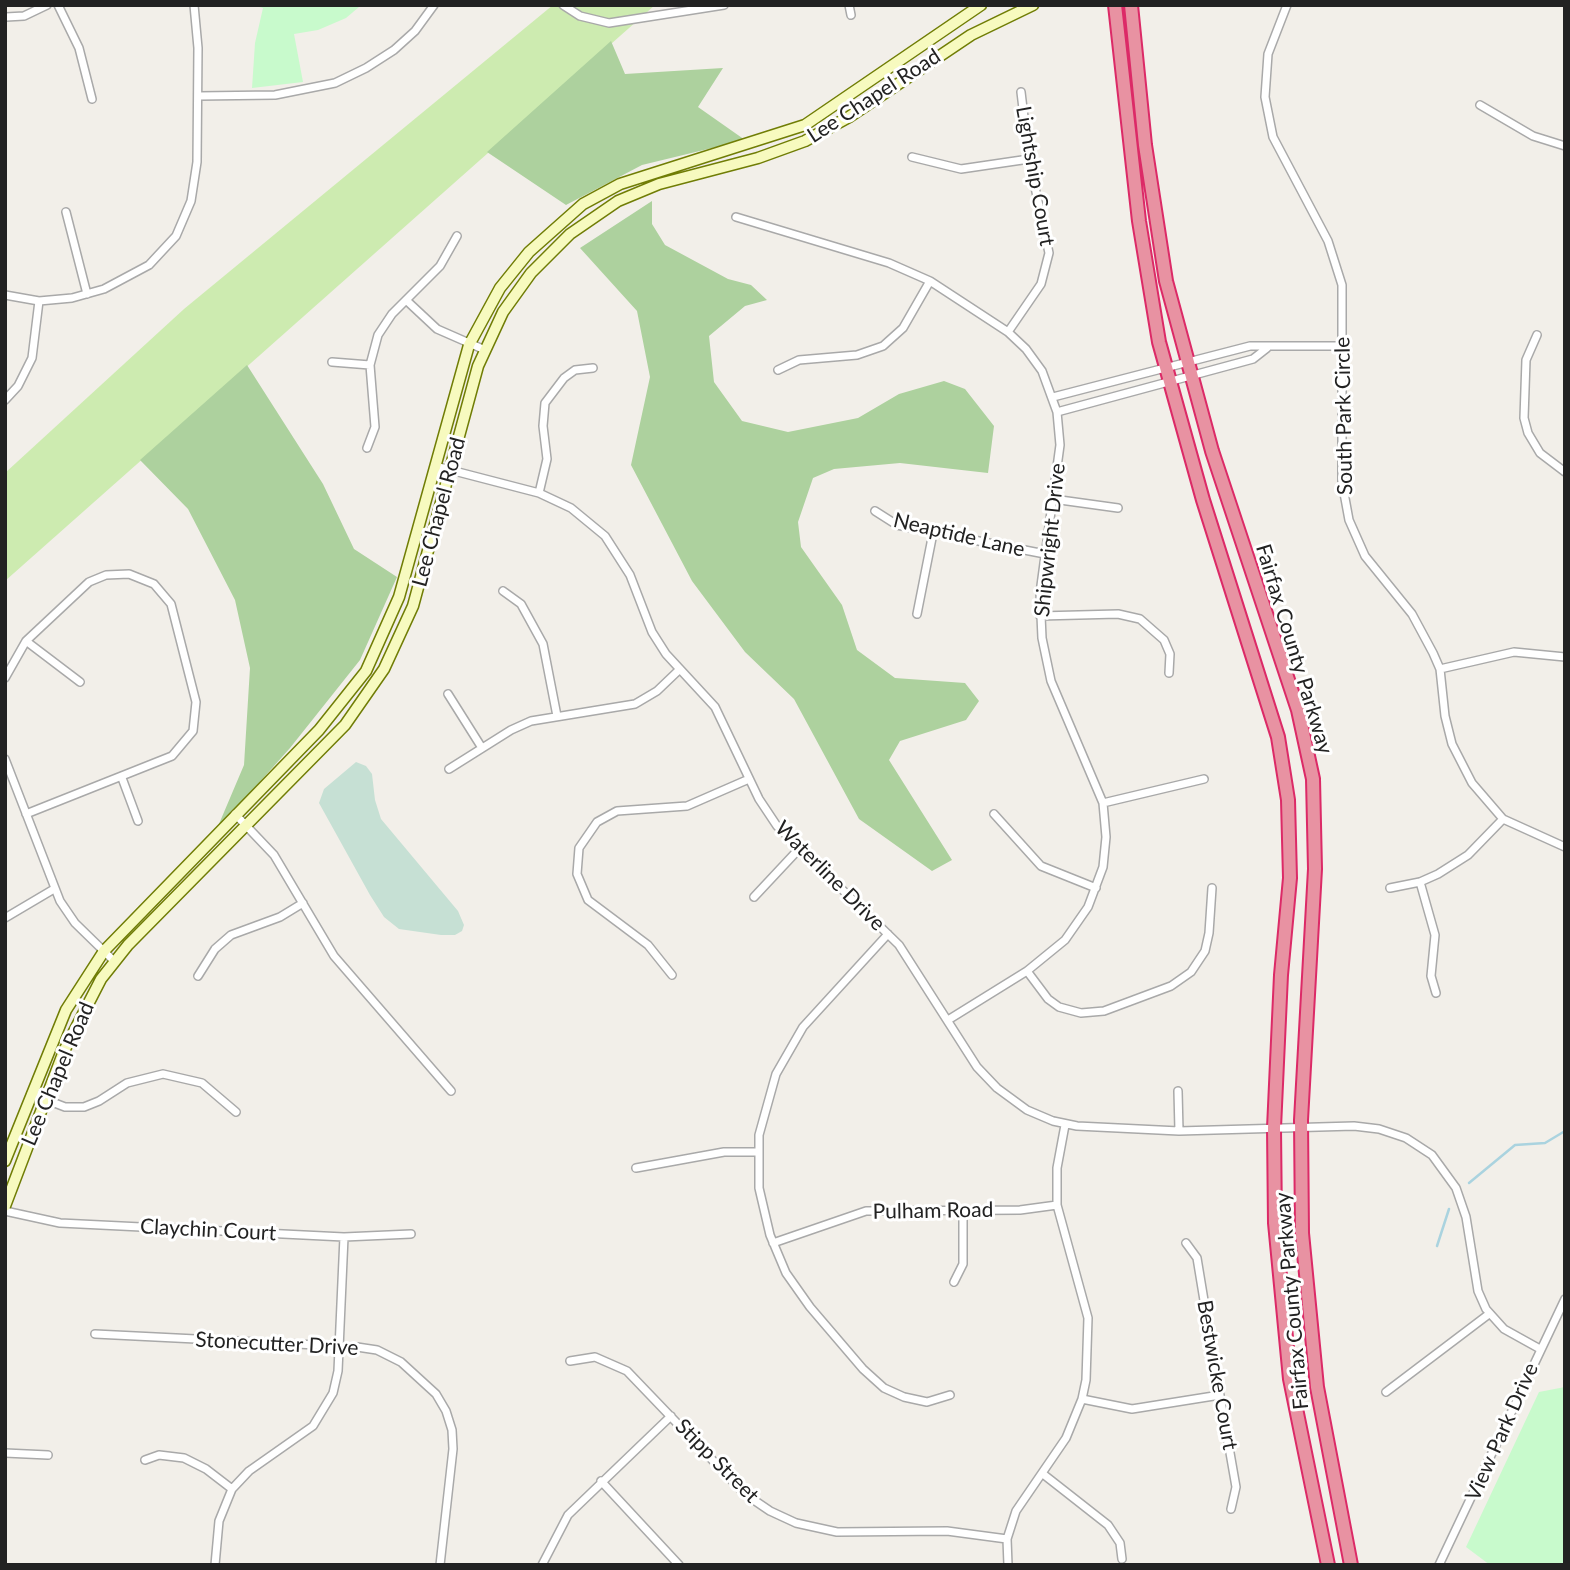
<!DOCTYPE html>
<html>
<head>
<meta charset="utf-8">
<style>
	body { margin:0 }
	#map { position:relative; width:1570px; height:1570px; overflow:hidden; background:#f2efe9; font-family:Lato,sans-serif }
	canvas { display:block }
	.frame { position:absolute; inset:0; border:7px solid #222; pointer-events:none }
</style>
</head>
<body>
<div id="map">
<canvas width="1570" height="1570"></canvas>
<div class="frame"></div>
</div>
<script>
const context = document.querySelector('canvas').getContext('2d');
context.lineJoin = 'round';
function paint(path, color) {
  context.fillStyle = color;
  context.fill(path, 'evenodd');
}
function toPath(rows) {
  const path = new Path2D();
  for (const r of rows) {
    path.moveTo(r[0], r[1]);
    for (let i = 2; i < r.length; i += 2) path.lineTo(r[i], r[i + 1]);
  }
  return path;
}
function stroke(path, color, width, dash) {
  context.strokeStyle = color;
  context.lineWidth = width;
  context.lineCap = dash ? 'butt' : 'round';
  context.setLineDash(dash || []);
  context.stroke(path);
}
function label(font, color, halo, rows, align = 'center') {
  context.font = font + ' Lato,sans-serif';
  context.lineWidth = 6;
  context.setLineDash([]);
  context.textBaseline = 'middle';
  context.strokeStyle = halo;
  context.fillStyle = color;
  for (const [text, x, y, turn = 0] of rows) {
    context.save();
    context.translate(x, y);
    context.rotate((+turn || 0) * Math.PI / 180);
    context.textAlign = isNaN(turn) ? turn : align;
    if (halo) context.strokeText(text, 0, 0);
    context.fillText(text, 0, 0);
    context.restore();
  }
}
const grass = toPath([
	[553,5,655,5,5,581,5,473,184,309]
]);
const forest = toPath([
	[611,41,625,74,723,68,698,107,745,140,642,165,566,205,487,152],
	[652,201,652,224,665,245,728,279,751,285,767,300,745,306,709,336,714,382,742,421,788,432,858,418,899,394,944,381,965,389,994,426,988,473,900,463,834,469,813,478,798,522,801,547,842,605,857,650,895,678,965,683,979,701,966,720,900,741,889,760,952,860,932,871,859,819,794,699,745,652,692,581,631,465,650,377,637,311,580,248],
	[247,365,323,484,354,549,397,577,360,660,290,748,216,831,244,765,250,668,235,600,188,509,140,460]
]);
const wetland = toPath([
	[356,762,366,766,372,774,375,800,381,819,458,911,464,925,462,931,455,935,441,935,399,929,384,917,370,895,319,803,324,789]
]);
const park = toPath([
	[252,5,349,5,359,7,346,18,318,30,294,34,303,82,252,88,255,43,263,8],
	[1565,1387,1565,1565,1490,1565,1466,1547,1539,1392]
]);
const stream = toPath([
	[1469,1183,1515,1145,1545,1143,1565,1131],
	[1437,1246,1449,1209]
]);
const street = toPath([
	[58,5,79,48,92,99],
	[563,5,580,16,609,23,724,5],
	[849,5,851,15],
	[1287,5,1268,54,1265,97,1273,137,1328,241,1342,285,1342,482,1349,520,1365,556,1412,614,1433,653,1440,669,1445,716,1452,744,1472,783,1503,819,1565,847],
	[6,17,24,16,47,5],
	[199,96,275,95,335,83,366,68,394,50,415,31,434,5],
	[1480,105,1533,136,1565,146],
	[912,157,961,169,1029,159],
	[66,212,87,294],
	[736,217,889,263,930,281,1008,332,1026,349,1042,371,1057,412,1060,445,1040,593,1042,638,1051,681,1103,803,1106,837,1103,867,1088,907,1065,940,1027,971,948,1020],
	[5,295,39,301,72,298,104,289,149,265,176,236,191,201,197,162,198,48,194,5],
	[406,300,437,329,485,350],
	[1008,332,1041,284,1049,253,1029,159,1021,92],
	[1537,335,1526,360,1524,418,1528,433,1540,453,1565,472],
	[332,362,370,365],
	[778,370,799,360,857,355,883,346,903,328,930,281],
	[1053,397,1250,346,1342,346],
	[5,400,18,386,32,358,39,301],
	[1057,412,1253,359,1267,348],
	[367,448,375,427,370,365,378,335,392,314,440,266,457,236],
	[435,466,539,493,571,508,605,536,630,575,652,632,666,654,715,707,759,799,777,826,899,945,977,1067,997,1088,1027,1110,1053,1121,1077,1126,1179,1131,1354,1126,1379,1129,1406,1138,1432,1155,1456,1188,1466,1217,1478,1291,1486,1309,1504,1329,1540,1349],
	[539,493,547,459,543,426,545,403,564,378,575,370,593,368],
	[1053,499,1118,508],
	[875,511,897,525,1045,554],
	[503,591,521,604,543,644,557,716],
	[917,614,933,533],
	[1040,616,1118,614,1140,619,1164,640,1170,654,1169,673],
	[26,641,80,682],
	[1440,669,1514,652,1565,657],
	[5,678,26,641,89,582,106,575,129,574,154,584,171,604,196,702,193,731,172,756,26,814],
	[448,694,482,748],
	[5,759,60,901,75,923,115,962],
	[449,769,511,730,531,721,635,704,657,691,680,669],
	[122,778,138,821],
	[1103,803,1204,779],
	[235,814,274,855,334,956,451,1091],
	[994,814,1041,866,1096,888],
	[1420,882,1435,935,1431,976,1436,993],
	[1390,888,1420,882,1438,874,1468,855,1503,819],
	[754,897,798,850],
	[5,918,54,889],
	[888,934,803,1027,776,1074,759,1135,759,1188,770,1235,786,1273,810,1307,863,1369,884,1388,904,1397,927,1402,950,1395],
	[1027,971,1048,999,1059,1007,1081,1013,1104,1011,1171,986,1191,972,1205,951,1209,933,1212,888],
	[672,975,648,945,588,900,577,874,579,848,597,822,617,811,687,806,749,779],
	[198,976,215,949,231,935,280,917,303,903],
	[1178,1091,1179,1131],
	[31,1094,65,1107,84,1107,99,1101,127,1083,163,1074,202,1083,236,1112],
	[636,1168,724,1152,758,1152],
	[5,1211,60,1223,344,1237,411,1234],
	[773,1243,866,1211,1020,1210,1057,1205],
	[1186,1243,1197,1258,1216,1373,1236,1487,1231,1509],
	[954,1282,963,1264,963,1210],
	[95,1334,357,1347,377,1350,401,1362,436,1394,446,1411,452,1430,453,1449,440,1565],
	[570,1361,595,1357,627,1371,745,1494,770,1511,796,1523,837,1532,947,1531,1007,1539],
	[1386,1392,1489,1314],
	[1082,1399,1132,1409,1220,1395],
	[5,1453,48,1455],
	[145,1460,159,1455,184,1458,206,1469,232,1489],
	[1043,1474,1108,1525,1120,1543,1122,1559],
	[601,1481,679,1565],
	[215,1565,219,1521,232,1489,249,1471,313,1426,333,1393,338,1371,344,1237],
	[542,1565,568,1515,671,1416],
	[1008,1565,1007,1539,1016,1511,1066,1438,1082,1399,1086,1380,1088,1318,1057,1205,1057,1168,1065,1125],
	[1439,1565,1565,1299]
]);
const secondary = toPath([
	[5,1161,66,1010,104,951,319,730,366,671,399,597,469,345,500,288,529,252,583,204,620,184,805,125,981,5],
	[5,1206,64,1051,101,979,128,945,345,725,384,669,413,606,478,366,503,312,531,273,570,234,618,201,659,184,758,158,805,141,849,117,971,35,1033,5]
]);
const highway = toPath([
	[1115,5,1139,221,1159,342,1203,500,1278,737,1288,800,1290,878,1281,975,1274,1128,1275,1223,1290,1379,1328,1565],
	[1131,5,1145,145,1166,281,1212,451,1298,710,1313,779,1315,869,1301,1120,1302,1233,1317,1387,1351,1565]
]);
const streetNames = [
	["Lee Chapel Road",874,96,-33],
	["Lightship Court",1035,176,80],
	["South Park Circle",1344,416,-91],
	["Lee Chapel Road",439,512,-75],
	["Neaptide Lane",959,535,13],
	["Shipwright Drive",1050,540,-84],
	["Fairfax County Parkway",1294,649,73],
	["Waterline Drive",830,876,45],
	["Lee Chapel Road",58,1074,-67],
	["Pulham Road",933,1211,-1],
	["Claychin Court",208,1230,3],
	["Fairfax County Parkway",1292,1301,-95],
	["Stonecutter Drive",277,1344,3],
	["Bestwicke Court",1217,1375,80],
	["View Park Drive",1502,1432,-66],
	["Stipp Street",717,1461,45]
];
paint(grass, '#cdebb0');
paint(forest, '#add19e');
paint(wetland, '#c6e0d4');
paint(park, '#c8facc');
stroke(stream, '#aad3df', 2.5);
stroke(street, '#a9a9a9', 10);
stroke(secondary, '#707d05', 13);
stroke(highway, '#dc2a67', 16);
stroke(street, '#fff', 7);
stroke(secondary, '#f7fabf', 10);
stroke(highway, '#e892a2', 12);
label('21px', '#222', '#fff', streetNames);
</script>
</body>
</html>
